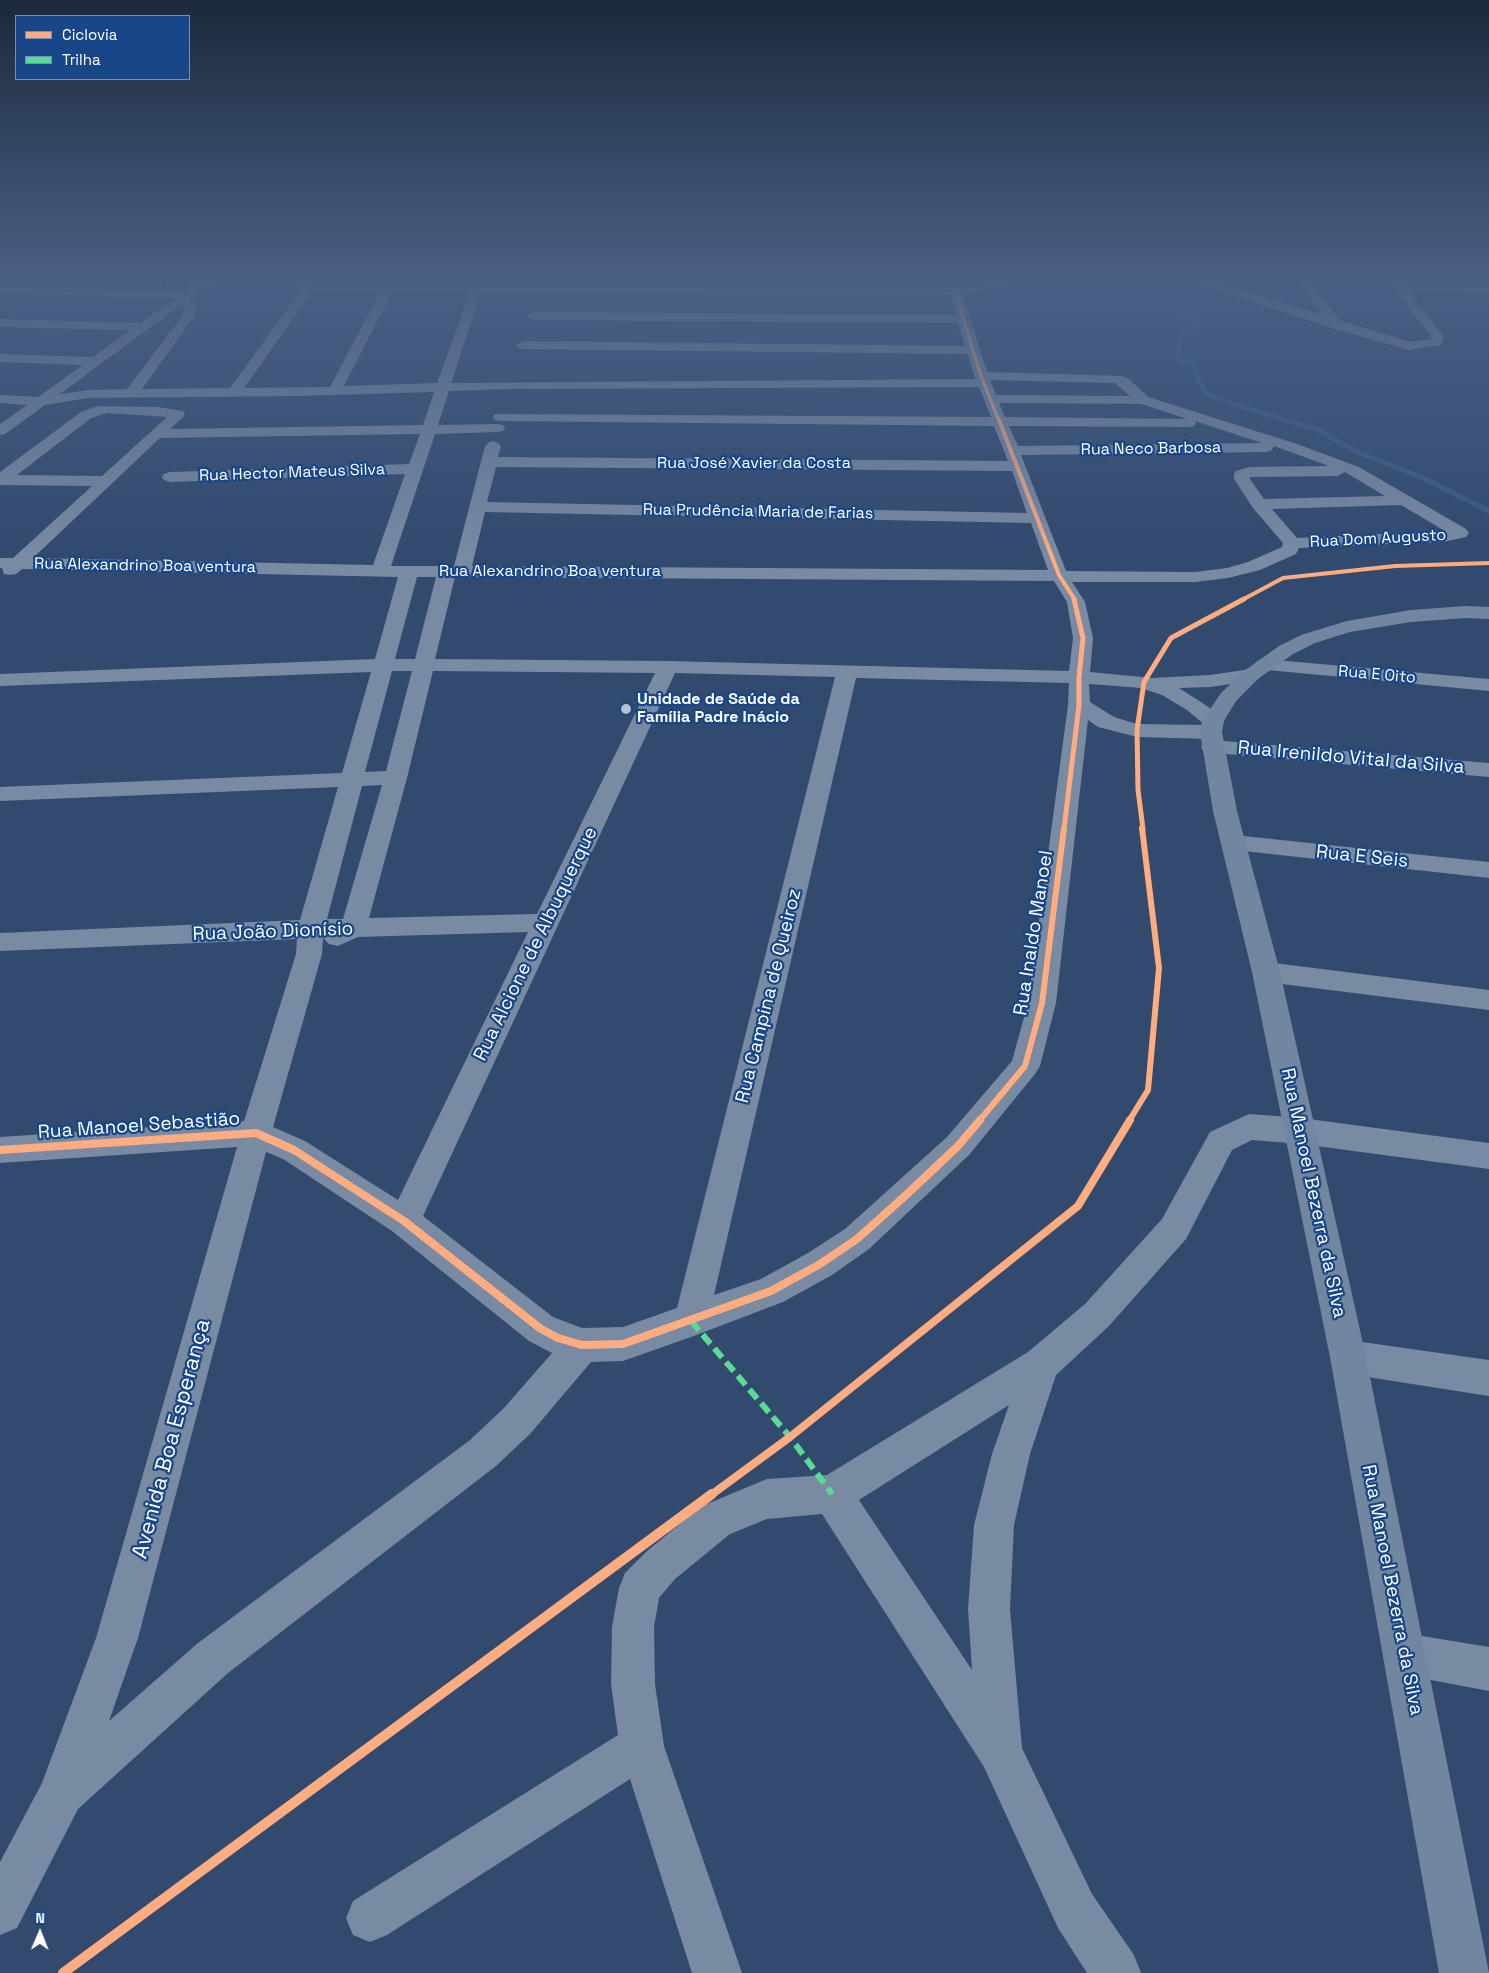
<!DOCTYPE html>
<html>
<head>
<meta charset="utf-8">
<style>
	body { margin:0 }
	#map { position:relative; width:1489px; height:1973px; overflow:hidden; background:#324a6e; font-family:"Space Grotesk",sans-serif }
	canvas { display:block }
	.legend { position:absolute; left:15px; top:15px; width:175px; height:65px; box-sizing:border-box; background:#194687; border:1px solid #7590b7; margin:0; padding:6px 9px; list-style:none; font-size:15px; color:#fff }
	.legend li { display:flex; align-items:center; gap:10px; height:25px }
	.legend b { width:25px; border:1px solid #7590b7 }
	.north { position:absolute; left:15px; top:1908px; width:50px; height:50px; -webkit-text-stroke:4px #194687; paint-order:stroke; rotate:1deg; font-size:14px; font-weight:700; line-height:20px; text-align:center; color:#fff }
	.north::after { content:''; display:block; margin:auto; width:18px; height:22px; background:#fff; clip-path:polygon(50% 0,100% 100%,50% 72%,0 100%) }
</style>
</head>
<body>
<div id="map">
<canvas width="1489" height="1973"></canvas>
<ul class="legend">
<li><b style="height:6px;background:#ffac80"></b>Ciclovia</li>
<li><b style="height:6px;background:#5adb95"></b>Trilha</li>
</ul>
<div class="north">N</div>
</div>
<script>
const context = document.querySelector('canvas').getContext('2d');
context.lineJoin = 'round';
function toPath(rows) {
  const path = new Path2D();
  for (const r of rows) {
    path.moveTo(r[0], r[1]);
    for (let i = 2; i < r.length; i += 2) path.lineTo(r[i], r[i + 1]);
  }
  return path;
}
function stroke(path, color, width, dash) {
  context.strokeStyle = color;
  context.lineWidth = width;
  context.lineCap = dash ? 'butt' : 'round';
  context.setLineDash(dash || []);
  context.stroke(path);
}
function paint(path, color) {
  context.fillStyle = color;
  context.fill(path, 'evenodd');
}
function label(font, color, halo, rows, align = 'center') {
  context.font = font + ' "Space Grotesk",sans-serif';
  context.lineWidth = 4.5;
  context.setLineDash([]);
  context.textBaseline = 'middle';
  context.strokeStyle = halo;
  context.fillStyle = color;
  for (const [text, x, y, turn = 0] of rows) {
    context.save();
    context.translate(x, y);
    context.rotate((+turn || 0) * Math.PI / 180);
    context.textAlign = isNaN(turn) ? turn : align;
    if (halo) context.strokeText(text, 0, 0);
    context.fillText(text, 0, 0);
    context.restore();
  }
}
const streamFar1 = toPath([
	[1053,280,1101,301,1129,310,1167,310,1200,320,1180,338,1177,358,1195,365,1197,377,1206,393,1229,403,1289,421],
	[0,285,163,280]
]);
const stream = toPath([
	[1285,420,1316,429,1359,453,1419,476,1489,511]
]);
const street = toPath([
	[211,280,242,280,236,283,204,288,190,299,197,308,193,318,142,389,230,388,302,289,287,280,302,280,311,285,955,288,1009,280,1038,280,1032,283,962,294,987,372,1122,376,1129,379,1148,397,1297,444,1359,467,1466,529,1469,533,1466,537,1443,542,1299,548,1296,554,1260,570,1228,578,1195,582,1072,582,1085,602,1093,638,1090,672,1152,678,1210,675,1251,669,1258,671,1261,675,1258,679,1251,681,1210,687,1179,688,1201,702,1221,716,1224,721,1221,726,1216,727,1222,732,1219,737,1211,739,1137,737,1098,727,1088,720,1056,1003,1040,1066,1035,1074,969,1155,869,1249,832,1275,783,1302,691,1337,623,1361,591,1362,530,1434,496,1466,228,1673,78,1809,17,1928,0,1935,0,1862,42,1783,96,1638,237,1147,0,1163,0,1137,244,1121,296,954,297,939,0,951,0,933,300,920,338,787,0,801,0,787,342,773,371,672,0,686,0,674,375,659,398,577,22,569,16,574,10,575,4,574,2,568,0,568,0,558,13,558,92,486,0,485,0,472,81,412,97,406,158,407,183,411,185,414,183,417,170,429,423,425,434,392,297,396,88,398,45,405,5,434,0,435,0,424,27,405,0,403,0,395,38,397,83,365,0,362,0,354,93,357,130,330,0,327,0,319,140,323,174,299,0,293,0,287,183,292,197,283,211,280],
	[312,292,380,292,330,387,244,388,312,292],
	[392,292,470,292,437,383,344,386,392,292],
	[481,293,950,295,956,315,533,312,527,316,533,320,958,323,965,346,522,341,516,345,522,349,968,354,975,379,451,383,481,293],
	[182,304,185,308,181,318,127,389,88,390,60,394,182,304],
	[990,380,1115,383,1130,396,996,395,990,380],
	[979,387,991,417,495,414,493,417,495,420,500,421,994,426,1008,461,498,457,501,446,498,443,493,441,488,443,485,446,454,566,391,566,435,434,498,432,503,431,505,428,503,425,498,424,438,425,449,391,510,389,979,387],
	[999,403,1142,404,1187,419,1005,417,999,403],
	[107,413,167,417,102,476,17,475,91,418,107,413],
	[1195,421,1262,443,1018,446,1009,426,1189,427,1194,426,1196,423,1195,421],
	[420,434,409,464,170,472,164,474,162,477,164,480,170,482,405,474,373,565,33,558,160,438,420,434],
	[1274,446,1329,466,1249,467,1236,471,1234,474,1234,479,1253,508,1283,543,1282,547,1248,562,1227,568,1195,572,1066,571,1021,455,1267,452,1272,450,1274,446],
	[496,467,1012,471,1027,513,487,502,496,467],
	[1345,472,1385,496,1264,499,1250,479,1250,477,1338,476,1345,472],
	[1401,505,1445,531,1297,538,1272,509,1401,505],
	[485,512,1031,523,1048,570,472,566,485,512],
	[417,577,436,577,415,659,395,659,417,577],
	[455,577,1054,581,1067,602,1073,638,1069,671,668,661,435,659,455,577],
	[392,671,412,671,386,771,365,772,392,671],
	[433,671,655,673,537,914,369,918,407,778,433,671],
	[675,673,835,677,677,1308,623,1327,582,1328,553,1317,423,1216,675,673],
	[856,678,1069,683,1068,705,1028,1003,1012,1061,947,1137,845,1229,808,1253,761,1279,714,1295,856,678],
	[1089,684,1141,688,1162,695,1187,710,1205,725,1137,724,1114,717,1090,702,1089,684],
	[382,785,343,919,327,919,362,786,382,785],
	[528,932,398,1200,305,1141,273,1127,322,954,323,938,329,944,338,946,358,937,528,932],
	[266,1152,283,1159,392,1231,529,1341,552,1353,504,1408,470,1440,198,1643,109,1721,138,1638,266,1152],
	[1189,280,1208,280,1323,315,1297,280,1309,280,1339,320,1410,342,1431,339,1431,336,1387,280,1399,280,1402,284,1489,287,1489,293,1408,291,1443,336,1443,340,1440,345,1409,350,1332,328,1191,282,1189,280],
	[1264,659,1489,679,1489,691,1257,669,1254,665,1257,661,1264,659],
	[1212,740,1489,763,1489,777,1204,752,1201,747,1204,742,1212,740],
	[1234,835,1489,862,1489,878,1225,849,1222,843,1225,837,1234,835],
	[1266,962,1489,990,1489,1010,1266,982,1256,979,1252,972,1256,965,1266,962],
	[1249,1114,1301,1118,1489,1143,1489,1169,1301,1144,1252,1140,1232,1150,1186,1239,1109,1326,1056,1375,1030,1454,1014,1525,1010,1609,1022,1748,1092,1894,1134,1955,1141,1973,1087,1973,1058,1928,984,1767,822,1514,767,1519,730,1534,675,1579,659,1598,654,1627,655,1684,664,1746,742,1973,692,1973,630,1779,387,1935,370,1942,353,1935,346,1918,353,1901,618,1735,611,1684,612,1627,619,1588,625,1573,647,1551,702,1506,767,1479,827,1475,1028,1352,1085,1304,1162,1219,1210,1132,1249,1114],
	[1009,1405,992,1454,974,1525,968,1609,972,1670,859,1500,1009,1405],
	[1348,1340,1489,1360,1489,1396,1348,1374,1335,1369,1330,1357,1335,1345,1348,1340],
	[1404,1633,1489,1647,1489,1691,1404,1675,1389,1669,1383,1654,1389,1639,1404,1633]
]);
const secondary = toPath([
	[1465,606,1489,607,1489,619,1465,618,1411,622,1350,632,1315,643,1293,654,1258,679,1236,701,1224,721,1222,732,1237,811,1280,972,1366,1357,1489,1973,1439,1973,1330,1357,1252,972,1213,811,1200,732,1202,721,1221,693,1244,671,1279,646,1301,635,1347,621,1411,610,1465,606]
]);
const quietFar1 = toPath([
	[0,289,201,285]
]);
const quiet = toPath([
	[691,1321,790,1437,832,1494]
]);
const cyclewayFar5 = toPath([
	[955,292,981,376,999,421]
]);
const cyclewayFar4 = toPath([
	[999,420,1059,575,1075,600],
	[1242,600,1283,578,1395,566,1489,563]
]);
const cyclewayFar3 = toPath([
	[1064,829,1079,705,1079,677,1083,638,1074,599],
	[1143,829,1138,790,1137,730,1144,682,1171,638,1244,599]
]);
const cyclewayFar2 = toPath([
	[979,1121,1025,1066,1042,1003,1064,828],
	[1129,1121,1148,1090,1159,968,1142,828]
]);
const cyclewayFar1 = toPath([
	[0,1150,256,1133,294,1150,404,1221,541,1329,558,1338,582,1345,623,1344,771,1291,820,1264,857,1239,905,1196,958,1146,980,1120],
	[711,1495,790,1437,1078,1206,1130,1120]
]);
const cycleway = toPath([
	[63,1973,712,1494]
]);
const markers = [
	[626,709,6,"#b7c0cc"]
];
const farStreetnames = [
	["Rua Neco Barbosa",1151,449,-1],
	["Rua José Xavier da Costa",754,464],
	["Rua Hector Mateus Silva",292,473,-2],
	["Rua Prudência Maria de Farias",758,512,1],
	["Rua Dom Augusto",1378,539,-3],
	["Rua Alexandrino Boa ventura",145,566,1],
	["Rua Alexandrino Boa ventura",550,572],
	["Rua E Oito",1377,675,5]
];
const farPoinames = [
	["Unidade de Saúde da",637,700],
	["Família Padre Inácio",637,718]
];
const streetNames = [
	["Rua Irenildo Vital da Silva",1351,758,5],
	["Rua E Seis",1362,857,6],
	["Rua João Dionísio",273,932,-2],
	["Rua Inaldo Manoel",1034,933,-81],
	["Rua Alcione de Albuquerque",536,944,-64],
	["Rua Campina de Queiroz",769,996,-76],
	["Rua Manoel Sebastião",139,1126,-4],
	["Rua Manoel Bezerra da Silva",1313,1193,78],
	["Rua Manoel Bezerra da Silva",1392,1590,79]
];
const nearStreetnames = [
	["Avenida Boa Esperança",172,1439,-75]
];
stroke(streamFar1, '#385987', 4.5);
stroke(stream, '#385987', 5);
paint(street, '#798aa3');
paint(secondary, '#73869f');
stroke(quietFar1, '#5adb95', 2.5, [5, 2.5]);
stroke(quiet, '#5adb95', 6, [12, 6]);
stroke(cyclewayFar5, '#ffac80', 3);
stroke(cyclewayFar4, '#ffac80', 4);
stroke(cyclewayFar3, '#ffac80', 5);
stroke(cyclewayFar2, '#ffac80', 6);
stroke(cyclewayFar1, '#ffac80', 8);
stroke(cycleway, '#ffac80', 10);
const sky = context.createLinearGradient(0, 0, 0, 556);
sky.addColorStop(0, '#1c293c');
sky.addColorStop(0.5, '#496084');
sky.addColorStop(1, '#49608400');
context.fillStyle = sky;
context.fillRect(0, 0, 1489, 556);
for (const [x, y, r, color] of markers) {
  const dot = new Path2D();
  dot.arc(x, y, r, 0, 2 * Math.PI);
  context.fillStyle = color;
  context.fill(dot);
  stroke(dot, '#194687', 2);
}
label('16px', '#fff', '#194687', farStreetnames);
label('bold 16px', '#fff', '#194687', farPoinames, 'left');
label('19px', '#fff', '#194687', streetNames);
label('22px', '#fff', '#194687', nearStreetnames);
</script>
</body>
</html>
